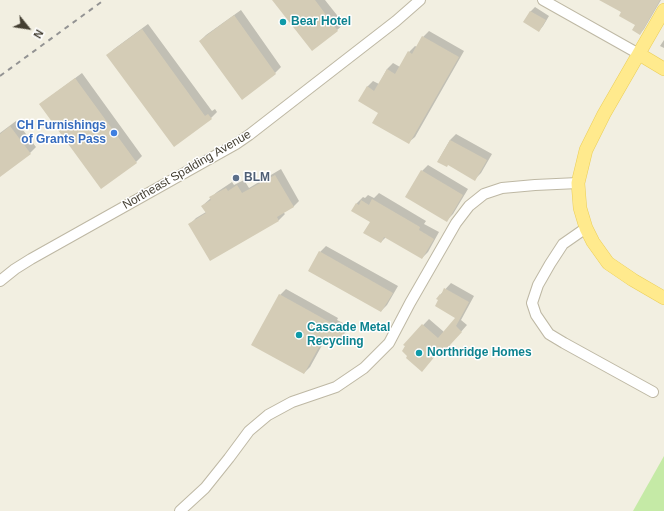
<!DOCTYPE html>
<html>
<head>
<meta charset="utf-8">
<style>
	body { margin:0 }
	#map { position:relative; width:664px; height:511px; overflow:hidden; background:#f2efe1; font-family:Helvetica,sans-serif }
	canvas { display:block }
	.north { position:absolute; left:8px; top:8px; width:40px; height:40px; -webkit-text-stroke:3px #fff; paint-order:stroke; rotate:120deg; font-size:11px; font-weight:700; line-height:16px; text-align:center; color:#443f32 }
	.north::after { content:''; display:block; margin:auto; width:14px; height:18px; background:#443f32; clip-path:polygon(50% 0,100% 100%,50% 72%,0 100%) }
</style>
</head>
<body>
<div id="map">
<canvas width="664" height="511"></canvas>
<div class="north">N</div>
</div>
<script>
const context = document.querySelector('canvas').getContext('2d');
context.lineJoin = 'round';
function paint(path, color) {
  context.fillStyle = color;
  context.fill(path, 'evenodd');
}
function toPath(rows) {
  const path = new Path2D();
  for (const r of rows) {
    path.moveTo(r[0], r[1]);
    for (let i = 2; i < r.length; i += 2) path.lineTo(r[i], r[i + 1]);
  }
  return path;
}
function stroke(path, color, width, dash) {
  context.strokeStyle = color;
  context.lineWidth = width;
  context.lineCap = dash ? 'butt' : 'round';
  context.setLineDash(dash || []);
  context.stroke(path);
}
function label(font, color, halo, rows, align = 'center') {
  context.font = font + ' Helvetica,sans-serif';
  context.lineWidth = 3;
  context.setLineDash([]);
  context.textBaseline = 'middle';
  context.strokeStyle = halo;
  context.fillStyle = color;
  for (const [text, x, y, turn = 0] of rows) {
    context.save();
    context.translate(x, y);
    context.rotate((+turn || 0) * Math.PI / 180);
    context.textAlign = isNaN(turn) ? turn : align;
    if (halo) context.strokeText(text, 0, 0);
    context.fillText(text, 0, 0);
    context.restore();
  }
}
const green = toPath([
	[664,456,664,511,633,511]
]);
const shadow = toPath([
	[278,0,325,0,344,24,337,30,312,50],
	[607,0,661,0,644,29,640,34,637,25],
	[535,7,549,16,543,26,539,31,530,12],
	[241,10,281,67,275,73,242,99,200,41,206,35],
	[148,24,212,111,215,109,217,112,211,118,174,146,108,55,114,49],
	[429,31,464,51,415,137,409,142,379,112,367,87,373,81,379,84,387,69,393,63,400,67,409,52,415,46,417,47,423,37],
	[664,40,664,48,660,46],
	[82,73,142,156,136,162,47,99],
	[16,121,36,147,30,153,0,176,0,133],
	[456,134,492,154,481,173,475,179,448,164,438,161,450,140],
	[428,165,468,189,453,214,447,220,422,171],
	[281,169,299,201,293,207,283,212,285,214,279,220,190,224,196,218,206,212,202,206,211,198,210,198,217,192,232,182,234,185,244,180,249,188],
	[379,193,426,221,424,224,439,232,428,252,422,258,386,237,381,242,371,222,353,211,357,203,363,197,365,198,368,195,374,198],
	[326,246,398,286,387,305,381,311,320,252],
	[451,283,474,296,461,320,467,325,445,350,406,346,404,345,429,319,444,332,457,318,440,295],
	[286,289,338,318,337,320,349,326,345,333,335,343,326,338,310,367,304,373,280,295]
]);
const building = toPath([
	[272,0,315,0,338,31,312,51],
	[599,0,660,0,640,35,632,30,635,25,619,16,621,12],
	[530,11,546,20,539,32,523,22],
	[234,15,276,74,242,100,199,41],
	[142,29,205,116,208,114,212,119,174,147,106,55],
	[422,36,459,57,409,144,372,123,378,113,358,101,367,86,374,91,387,69,395,74,408,51,412,54],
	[75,78,137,163,101,189,39,104],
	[10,126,31,154,0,177,0,134],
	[450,140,487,160,475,181,448,165,447,167,437,162],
	[421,170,463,195,447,222,405,197],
	[275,175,294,207,277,217,279,221,210,261,188,224,206,213,201,206,211,200,209,197,226,188,228,191,237,185,242,193],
	[372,199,420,227,419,230,434,239,422,259,384,237,381,243,363,233,370,222,351,211,356,203,359,205,361,200,369,205],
	[319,251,393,293,381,312,308,271],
	[444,288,469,302,456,326,462,332,439,357,436,355,422,372,406,358,407,356,402,351,405,346,403,345,422,324,438,338,455,318,435,306,438,300,436,299,440,294,441,295],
	[279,294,333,324,332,326,344,333,339,341,338,340,335,344,324,338,304,374,251,345]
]);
const minor = toPath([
	[543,0,639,54],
	[586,228,563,244,550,264,538,285,532,303,536,315,549,334,564,343,653,392],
	[0,281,15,269,31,259,236,144,249,135,396,21,420,0],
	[180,511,205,488,229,458,249,431,268,415,292,402,336,387,364,368,389,343,410,303,456,223,469,206,484,194,502,188,535,185,578,183]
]);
const major = toPath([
	[664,10,604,114,586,150,578,183,580,208,586,228,593,242,608,263,633,280,664,298],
	[639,54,664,69]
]);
const rail = toPath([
	[0,76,104,0]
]);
const markers = [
	[283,22,4,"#0f9aa8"],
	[114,133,4,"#3f7fe0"],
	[236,178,4,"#5c6f8a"],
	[299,335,4,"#0f9aa8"],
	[419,353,4,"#0f9aa8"]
];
const cultureNames = [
	["Bear Hotel",291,22],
	["Cascade Metal",307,328],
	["Recycling",307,342],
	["Northridge Homes",427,353]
];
const shopNames = [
	["CH Furnishings",106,126],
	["of Grants Pass",106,140]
];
const streetNames = [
	["Northeast Spalding Avenue",187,170,-30]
];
const serviceNames = [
	["BLM",244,178]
];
paint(green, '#c5eaa6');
paint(shadow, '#0003');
paint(building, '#d4ccb6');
stroke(minor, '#beb8a4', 12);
stroke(major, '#ebce56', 14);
stroke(minor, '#fff', 10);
stroke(major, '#ffea8d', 13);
stroke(rail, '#939393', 2, [5, 5]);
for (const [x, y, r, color] of markers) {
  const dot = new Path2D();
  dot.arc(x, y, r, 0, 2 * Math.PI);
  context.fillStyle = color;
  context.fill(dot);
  stroke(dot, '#fff', 1.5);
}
label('bold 12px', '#0d838f', '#fff', cultureNames, 'left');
label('bold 12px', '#366cbe', '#fff', shopNames, 'right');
label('12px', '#443f32', '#fff', streetNames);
label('bold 12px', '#4e5e75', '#fff', serviceNames, 'left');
</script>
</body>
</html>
